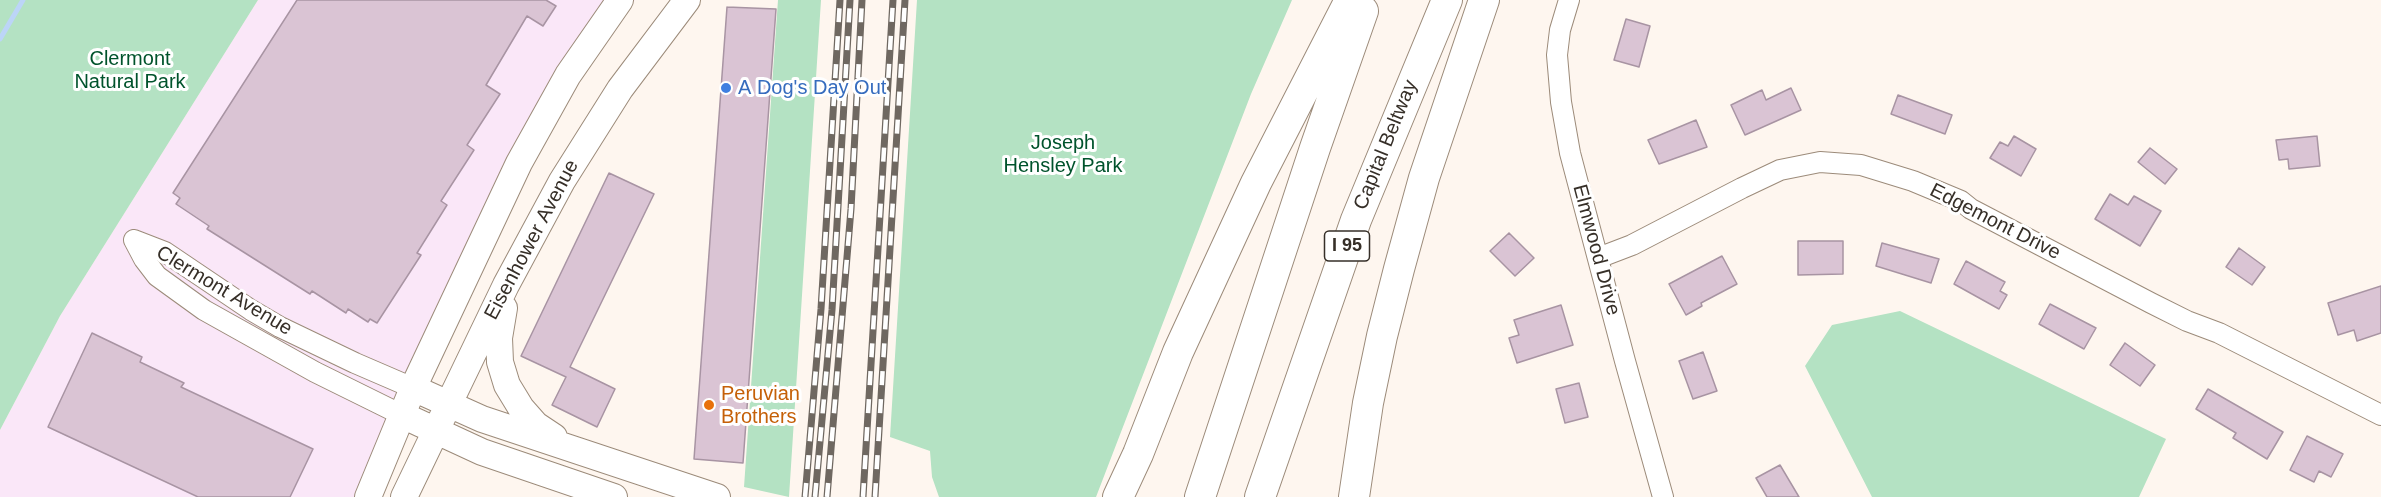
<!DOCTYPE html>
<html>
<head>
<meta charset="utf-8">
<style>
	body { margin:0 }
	canvas { display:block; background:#fef6ef }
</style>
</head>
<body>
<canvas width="2381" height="497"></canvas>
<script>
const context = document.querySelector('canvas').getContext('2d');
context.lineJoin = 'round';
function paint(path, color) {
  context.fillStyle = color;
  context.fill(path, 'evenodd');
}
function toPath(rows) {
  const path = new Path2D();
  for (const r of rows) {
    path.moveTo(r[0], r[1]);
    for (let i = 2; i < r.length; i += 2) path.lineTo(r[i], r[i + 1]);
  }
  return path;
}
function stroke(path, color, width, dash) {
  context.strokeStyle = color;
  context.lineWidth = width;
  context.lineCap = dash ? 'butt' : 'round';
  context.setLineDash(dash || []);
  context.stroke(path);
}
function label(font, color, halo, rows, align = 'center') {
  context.font = font + ' Arial,sans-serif';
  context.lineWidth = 6;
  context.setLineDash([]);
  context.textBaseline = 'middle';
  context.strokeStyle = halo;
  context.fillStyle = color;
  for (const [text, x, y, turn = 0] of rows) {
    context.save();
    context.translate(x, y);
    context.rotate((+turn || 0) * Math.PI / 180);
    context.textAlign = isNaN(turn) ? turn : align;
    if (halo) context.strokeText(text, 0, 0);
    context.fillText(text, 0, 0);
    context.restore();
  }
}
const commercial = toPath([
	[258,0,635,0,547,111,371,497,0,497,0,430,60,316]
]);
const green = toPath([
	[0,0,258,0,60,316,0,430],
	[778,0,821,0,789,497,744,487],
	[917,0,1292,0,1251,94,1096,497,939,497,932,477,930,451,890,437],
	[1900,311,2166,439,2139,497,1872,497,1805,366,1832,325]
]);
const stream = toPath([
	[0,39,23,0]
]);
const building = toPath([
	[297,0,546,0,556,6,543,26,527,16,486,85,500,94,467,145,474,150,441,201,447,205,417,253,421,255,377,323,370,319,368,322,348,309,346,313,312,291,310,294,207,229,209,226,176,204,180,198,173,193,297,0],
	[727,7,776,9,743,463,694,459,727,7],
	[1626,19,1650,26,1639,67,1614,60,1626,19],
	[1791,88,1801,110,1745,135,1731,105,1762,90,1766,100,1791,88],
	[1898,95,1952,115,1945,134,1891,114,1898,95],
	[1696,120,1707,147,1659,164,1648,140,1696,120],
	[2014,136,2036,149,2021,176,1990,158,2000,142,2008,146,2014,136],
	[2317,136,2320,166,2289,169,2288,159,2279,160,2276,140,2317,136],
	[2150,148,2177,169,2165,184,2138,162,2150,148],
	[609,173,654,194,570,367,615,389,597,427,552,405,566,377,521,356,609,173],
	[2110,194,2128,205,2134,196,2161,211,2140,246,2095,219,2110,194],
	[1509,233,1534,258,1515,276,1490,251,1509,233],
	[1798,241,1843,241,1843,274,1798,275,1798,241],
	[1882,243,1939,259,1931,283,1876,266,1882,243],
	[2239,248,2265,267,2252,285,2226,267,2239,248],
	[1722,256,1737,284,1701,303,1702,306,1686,315,1669,284,1722,256],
	[1966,261,2005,282,2000,291,2007,295,1999,309,1954,284,1966,261],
	[2381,286,2381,333,2357,341,2354,330,2338,335,2328,303,2381,286],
	[2050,304,2096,328,2084,349,2039,324,2050,304],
	[1561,305,1573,345,1517,363,1509,338,1519,335,1514,320,1561,305],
	[92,333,142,357,140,362,184,383,181,387,313,449,290,497,198,497,48,427,92,333],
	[2125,343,2155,365,2140,386,2110,365,2125,343],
	[1703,352,1717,391,1693,399,1679,361,1703,352],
	[1579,383,1588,417,1565,423,1556,389,1579,383],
	[2208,389,2283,432,2267,459,2233,438,2236,433,2196,409,2208,389],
	[2307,436,2343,454,2331,477,2319,471,2314,482,2290,470,2307,436],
	[1780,465,1799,497,1767,497,1756,478,1780,465]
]);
const minor = toPath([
	[1569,0,1560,30,1557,55,1561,102,1570,153,1625,361,1663,497],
	[134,240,144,259,157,276,204,310,315,372,402,415],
	[134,240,165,252,251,310,280,327,355,363,413,388],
	[1598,258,1632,245,1742,188,1780,170,1820,162,1861,165,1913,181,1961,201,1971,209,2151,303,2187,321,2219,333,2381,415]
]);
const major = toPath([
	[504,308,499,338,500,362,507,385,521,408,536,425,554,437],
	[413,388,482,419,717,497],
	[402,415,482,452,614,497],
	[368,497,413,388,519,163,568,75,620,0],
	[404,497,506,285,562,181,620,89,687,0]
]);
const highway = toPath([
	[1118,497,1138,454,1178,352,1256,183,1350,0],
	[1200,497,1315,148,1363,11],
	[1260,497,1356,220,1447,0],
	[1354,497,1368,403,1382,336,1399,269,1424,178,1484,0]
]);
const rail = toPath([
	[805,497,821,309,840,0],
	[815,497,832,310,850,0],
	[827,497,851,209,862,0],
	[863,497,893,0],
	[875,497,905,0]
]);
const markers = [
	[726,88,6,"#3f7fe0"],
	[709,405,6,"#e8710a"]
];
const shields = [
	[1347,246,45]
];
const shieldNames = [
	["I 95",1347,246]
];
const parkNames = [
	["Clermont",130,59],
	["Natural Park",130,82],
	["Joseph",1063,143],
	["Hensley Park",1063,166]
];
const shopNames = [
	["A Dog's Day Out",738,88]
];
const streetNames = [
	["Capital Beltway",1386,145,-68],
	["Edgemont Drive",1995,222,27],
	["Eisenhower Avenue",532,240,-62],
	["Elmwood Drive",1596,250,75],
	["Clermont Avenue",224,291,31]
];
const foodNames = [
	["Peruvian",721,394],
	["Brothers",721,417]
];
paint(commercial, '#fae7f8');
paint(green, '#b4e2c3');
stroke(stream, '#bcd5f7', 5);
paint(building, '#dac4d4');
stroke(building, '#a894a3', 1.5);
stroke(minor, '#9c8b7a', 22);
stroke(major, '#9c8b7a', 28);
stroke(highway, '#9c8b7a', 32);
stroke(minor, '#fff', 20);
stroke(major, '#fff', 26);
stroke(highway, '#fff', 30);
stroke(rail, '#6f6861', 7);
stroke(rail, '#fff', 4.5, [14]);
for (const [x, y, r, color] of markers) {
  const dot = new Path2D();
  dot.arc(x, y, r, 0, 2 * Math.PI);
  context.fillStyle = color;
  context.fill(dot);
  stroke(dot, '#fff', 2);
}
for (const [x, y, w] of shields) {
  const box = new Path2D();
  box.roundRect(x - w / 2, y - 15, w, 30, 4.5);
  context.fillStyle = '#fff';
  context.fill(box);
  stroke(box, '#362f28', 1.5);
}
label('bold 18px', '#362f28', null, shieldNames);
label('20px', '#00532c', '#fff', parkNames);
label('20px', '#366cbe', '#fff', shopNames, 'left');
label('20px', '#362f28', '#fff', streetNames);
label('20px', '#c56008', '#fff', foodNames, 'left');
</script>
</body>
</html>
